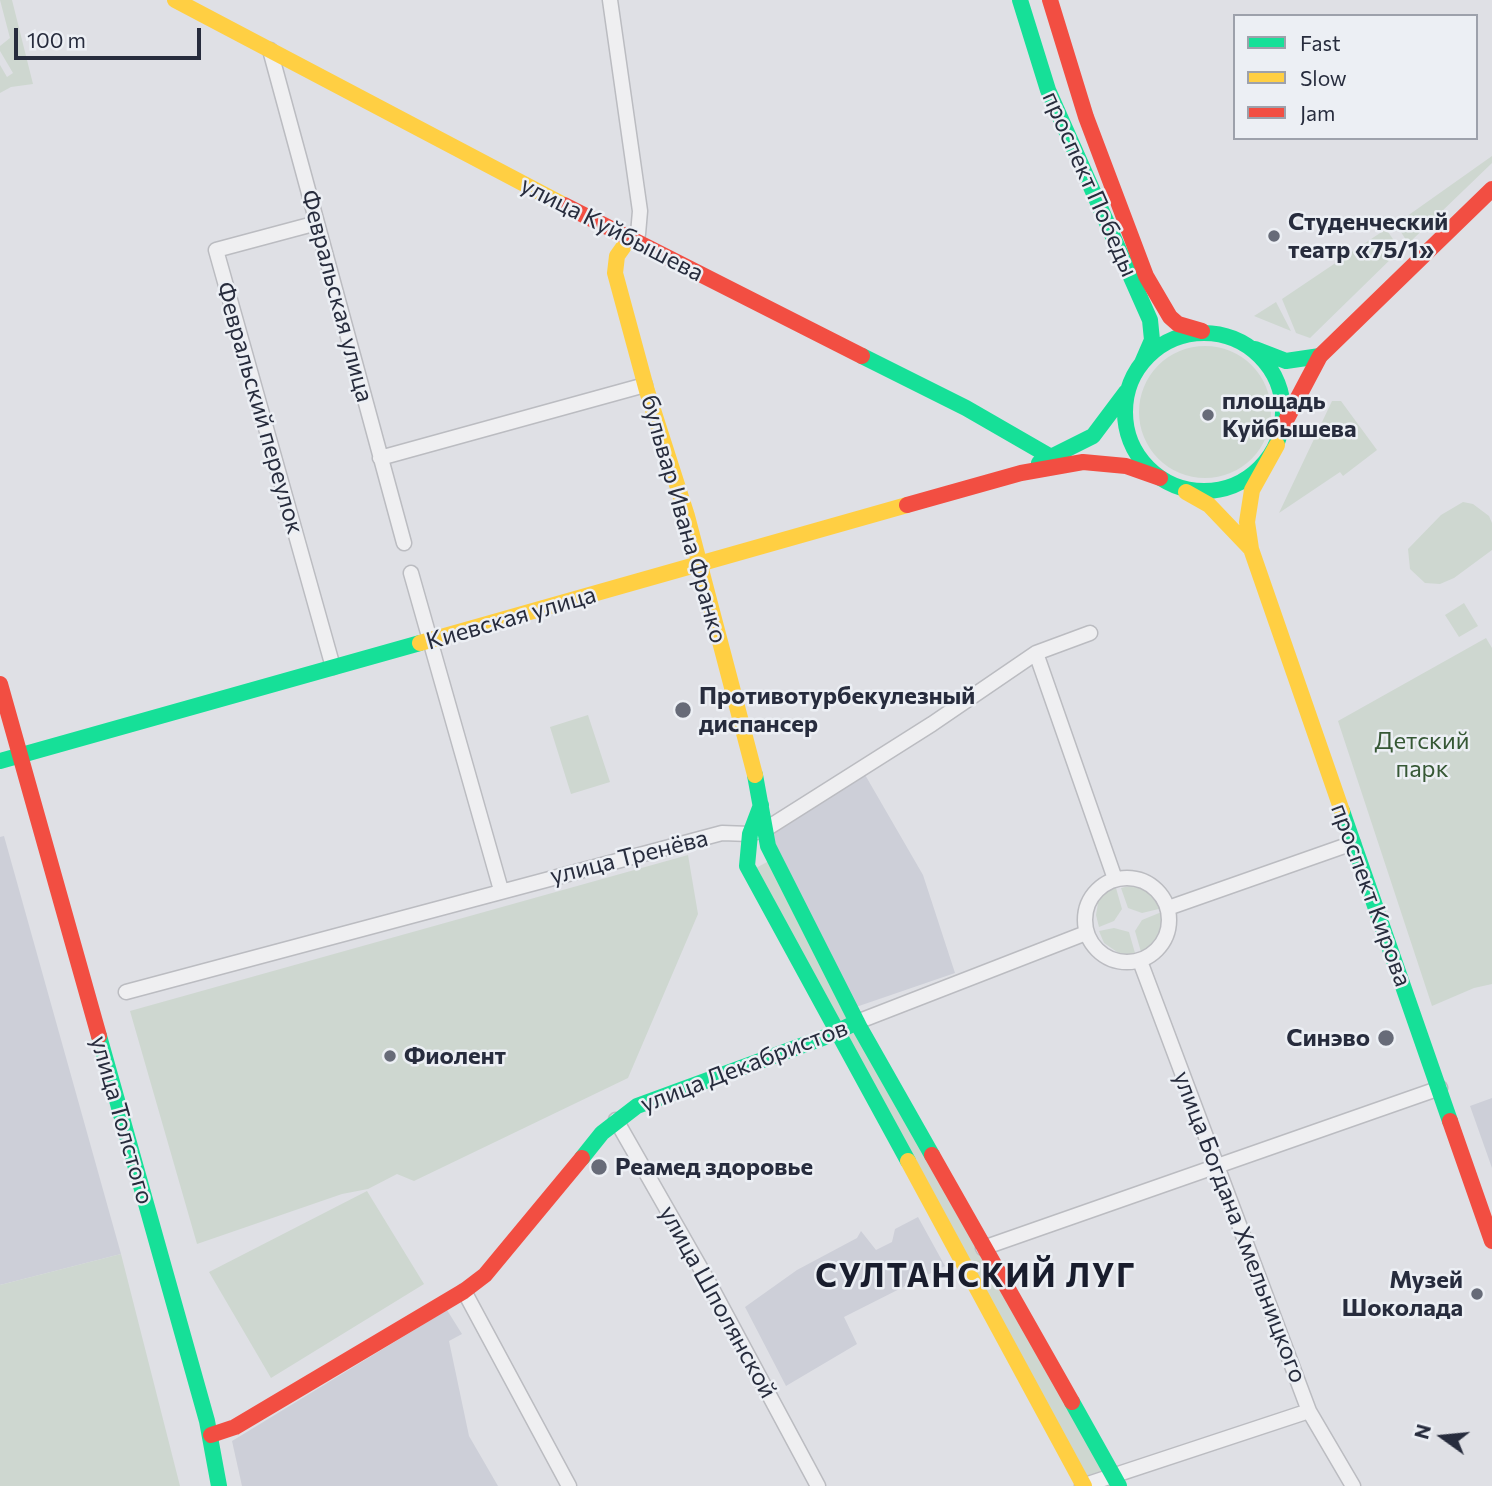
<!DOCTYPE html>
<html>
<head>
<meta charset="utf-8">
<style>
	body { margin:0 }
	#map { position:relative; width:1492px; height:1486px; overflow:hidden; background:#dfe0e5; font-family:Commissioner,sans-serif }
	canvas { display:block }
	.legend { position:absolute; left:1233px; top:14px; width:245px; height:126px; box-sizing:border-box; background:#eceff4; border:2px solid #9da1ab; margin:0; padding:9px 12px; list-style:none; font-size:21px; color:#272c3d }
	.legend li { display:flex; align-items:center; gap:14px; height:35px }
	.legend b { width:35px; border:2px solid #9da1ab }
	.north { position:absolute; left:1408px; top:1402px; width:70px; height:70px; -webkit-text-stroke:5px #eceff4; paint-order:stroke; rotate:285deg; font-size:19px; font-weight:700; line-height:28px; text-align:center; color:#272c3d }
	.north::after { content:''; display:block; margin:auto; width:24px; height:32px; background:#272c3d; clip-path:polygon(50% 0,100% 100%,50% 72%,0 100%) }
	.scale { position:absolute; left:14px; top:28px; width:187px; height:32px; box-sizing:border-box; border:4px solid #272c3d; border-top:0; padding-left:9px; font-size:21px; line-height:24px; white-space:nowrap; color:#272c3d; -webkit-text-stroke:5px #eceff4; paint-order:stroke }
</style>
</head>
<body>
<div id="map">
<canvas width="1492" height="1486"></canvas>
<ul class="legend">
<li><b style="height:9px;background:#16e098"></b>Fast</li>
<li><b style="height:9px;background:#ffcf43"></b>Slow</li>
<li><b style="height:9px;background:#f24e42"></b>Jam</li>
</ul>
<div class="north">N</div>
<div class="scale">100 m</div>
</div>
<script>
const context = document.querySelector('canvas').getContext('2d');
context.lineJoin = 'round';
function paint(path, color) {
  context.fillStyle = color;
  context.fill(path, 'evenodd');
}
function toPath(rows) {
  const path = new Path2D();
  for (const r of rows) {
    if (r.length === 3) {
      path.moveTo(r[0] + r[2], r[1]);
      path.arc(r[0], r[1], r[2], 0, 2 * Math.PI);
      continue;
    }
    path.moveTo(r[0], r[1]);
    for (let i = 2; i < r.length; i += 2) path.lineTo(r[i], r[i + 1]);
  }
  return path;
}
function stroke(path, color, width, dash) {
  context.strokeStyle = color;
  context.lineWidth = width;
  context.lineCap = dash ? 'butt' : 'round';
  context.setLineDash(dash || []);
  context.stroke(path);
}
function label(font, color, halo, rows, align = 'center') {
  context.font = font + ' Commissioner,sans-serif';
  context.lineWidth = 5;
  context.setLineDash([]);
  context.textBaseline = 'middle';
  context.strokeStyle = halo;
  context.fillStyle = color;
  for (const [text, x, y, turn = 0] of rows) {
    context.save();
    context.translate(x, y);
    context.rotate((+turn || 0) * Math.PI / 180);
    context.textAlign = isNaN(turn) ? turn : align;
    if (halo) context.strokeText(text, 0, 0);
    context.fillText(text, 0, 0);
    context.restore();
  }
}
const built = toPath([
	[864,773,923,875,955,973,856,1007,769,832],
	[4,836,121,1254,0,1285,0,837],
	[1492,1098,1492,1168,1470,1106],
	[918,1217,945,1266,844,1317,857,1344,786,1386,745,1307,797,1270,857,1238,861,1231,876,1250,892,1242,895,1229],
	[447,1310,462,1334,449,1341,469,1436,498,1486,242,1486,232,1441]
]);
const green = toPath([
	[0,0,12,0,33,84,11,87,0,93,0,65,7,77,13,73,0,51,0,46,10,38],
	[1492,156,1492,163,1411,241,1406,240,1396,224],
	[1386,229,1397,245,1398,252,1310,338,1296,333,1282,299],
	[1276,302,1291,331,1254,316],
	[1205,412,66],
	[1332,401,1341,401,1377,450,1343,476,1340,472,1279,513],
	[1463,502,1473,504,1489,516,1492,523,1492,550,1454,578,1440,584,1425,583,1410,569,1408,549,1441,515],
	[1464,603,1478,626,1459,637,1445,615],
	[1486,638,1492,648,1492,984,1474,988,1432,1006,1338,721],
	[588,715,610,782,571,794,550,727],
	[688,855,698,914,628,1078,414,1181,397,1174,368,1189,342,1194,197,1244,130,1011],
	[769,861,851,1022,840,1027,754,869],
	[1133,885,1154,895,1163,908,1142,913,1128,908,1121,888],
	[1116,888,1122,909,1114,921,1099,927,1096,915,1098,903,1104,893],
	[1164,911,1160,937,1153,946,1141,952,1135,931,1142,920],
	[1114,928,1129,932,1135,953,1123,956,1104,943,1099,931],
	[854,1027,1106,1473,1087,1480,843,1032],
	[367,1191,424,1284,271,1378,209,1272],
	[121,1254,180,1486,0,1486,0,1285]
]);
const street = toPath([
	[610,0,640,211,638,234,629,239],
	[270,50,404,543],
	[317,223,216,250,333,667],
	[380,458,645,385],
	[411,573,501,890],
	[1036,653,1115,879],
	[1127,920,42],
	[1168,908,1353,843],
	[1140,961,1309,1411,1353,1486],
	[126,992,722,833,750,834,766,829,932,724,1036,653,1090,633],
	[857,1022,1086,933],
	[616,1120,709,1283,818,1486],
	[983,1248,1440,1088],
	[464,1291,569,1486],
	[1082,1486,1309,1411]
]);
const fast = toPath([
	[1020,0,1048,90,1150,320,1152,340,1142,363],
	[1204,412,79],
	[1255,349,1286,361,1320,356],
	[862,356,966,408,1051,457],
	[1039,463,1093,436,1126,392],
	[0,761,420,643],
	[755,775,768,846,860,1028,932,1155],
	[761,805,750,834,747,866,908,1161],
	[1342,811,1450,1121],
	[99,1036,207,1421,219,1486],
	[582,1158,602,1133,637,1106,828,1036,857,1022],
	[1072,1402,1119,1486]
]);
const slow = toPath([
	[175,0,564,205],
	[629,239,617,256,615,273,647,391,687,516,755,775],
	[1277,445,1252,490,1247,522,1251,549,1342,811],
	[1186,492,1209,505,1251,549],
	[420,643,907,505],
	[908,1161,1084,1486]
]);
const jam = toPath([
	[1050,0,1086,117,1146,276,1170,317,1178,324,1202,331],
	[564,205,862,356],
	[1283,426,1320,356,1492,189],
	[907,505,1021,473,1083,462,1126,466,1160,478],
	[0,684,99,1036],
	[1450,1121,1492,1241],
	[932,1155,1072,1402],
	[211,1435,235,1427,464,1291,485,1275,582,1158]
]);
const markers = [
	[1274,236,7,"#676b78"],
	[1208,415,7,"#676b78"],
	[683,710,9,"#676b78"],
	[1386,1038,9,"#676b78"],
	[390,1056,7,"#676b78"],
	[599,1167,9,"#676b78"],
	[1477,1294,7,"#676b78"]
];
const streetNames = [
	["проспект Победы",1090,184,66],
	["улица Куйбышева",612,229,27],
	["Февральская улица",337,296,75],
	["Февральский переулок",260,408,74],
	["бульвар Ивана Франко",684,519,74],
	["Киевская улица",511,618,-16],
	["улица Тренёва",629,857,-14],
	["проспект Кирова",1371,895,70],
	["улица Декабристов",744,1066,-21],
	["улица Толстого",122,1120,74],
	["улица Богдана Хмельницкого",1240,1227,69],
	["улица Шполянской",718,1302,61]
];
const poiNames = [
	["Студенческий",1288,222],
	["театр «75/1»",1288,250],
	["площадь",1222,401],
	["Куйбышева",1222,429],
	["Противотурбекулезный",699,696],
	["диспансер",699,724],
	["Синэво",1370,1038,"right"],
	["Фиолент",404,1056],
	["Реамед здоровье",615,1167],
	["Музей",1463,1280,"right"],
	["Шоколада",1463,1308,"right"]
];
const parkNames = [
	["Детский",1422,741],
	["парк",1422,769]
];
const districtNames = [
	["СУЛТАНСКИЙ ЛУГ",976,1276]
];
paint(built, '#cdcfd8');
paint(green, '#ced7d0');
stroke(street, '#bbbcc1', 17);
stroke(street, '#efeff1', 14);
stroke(fast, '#16e098', 16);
stroke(slow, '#ffcf43', 16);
stroke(jam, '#f24e42', 16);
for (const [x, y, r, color] of markers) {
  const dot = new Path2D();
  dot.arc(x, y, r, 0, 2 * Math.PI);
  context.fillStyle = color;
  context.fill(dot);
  stroke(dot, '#eceff4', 2.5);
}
label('24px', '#272c3d', '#eceff4', streetNames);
label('bold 24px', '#272c3d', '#eceff4', poiNames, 'left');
label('24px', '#365835', '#eceff4', parkNames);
context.letterSpacing = '2px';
label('bold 32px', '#191d2d', '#eceff4', districtNames);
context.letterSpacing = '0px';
</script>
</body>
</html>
